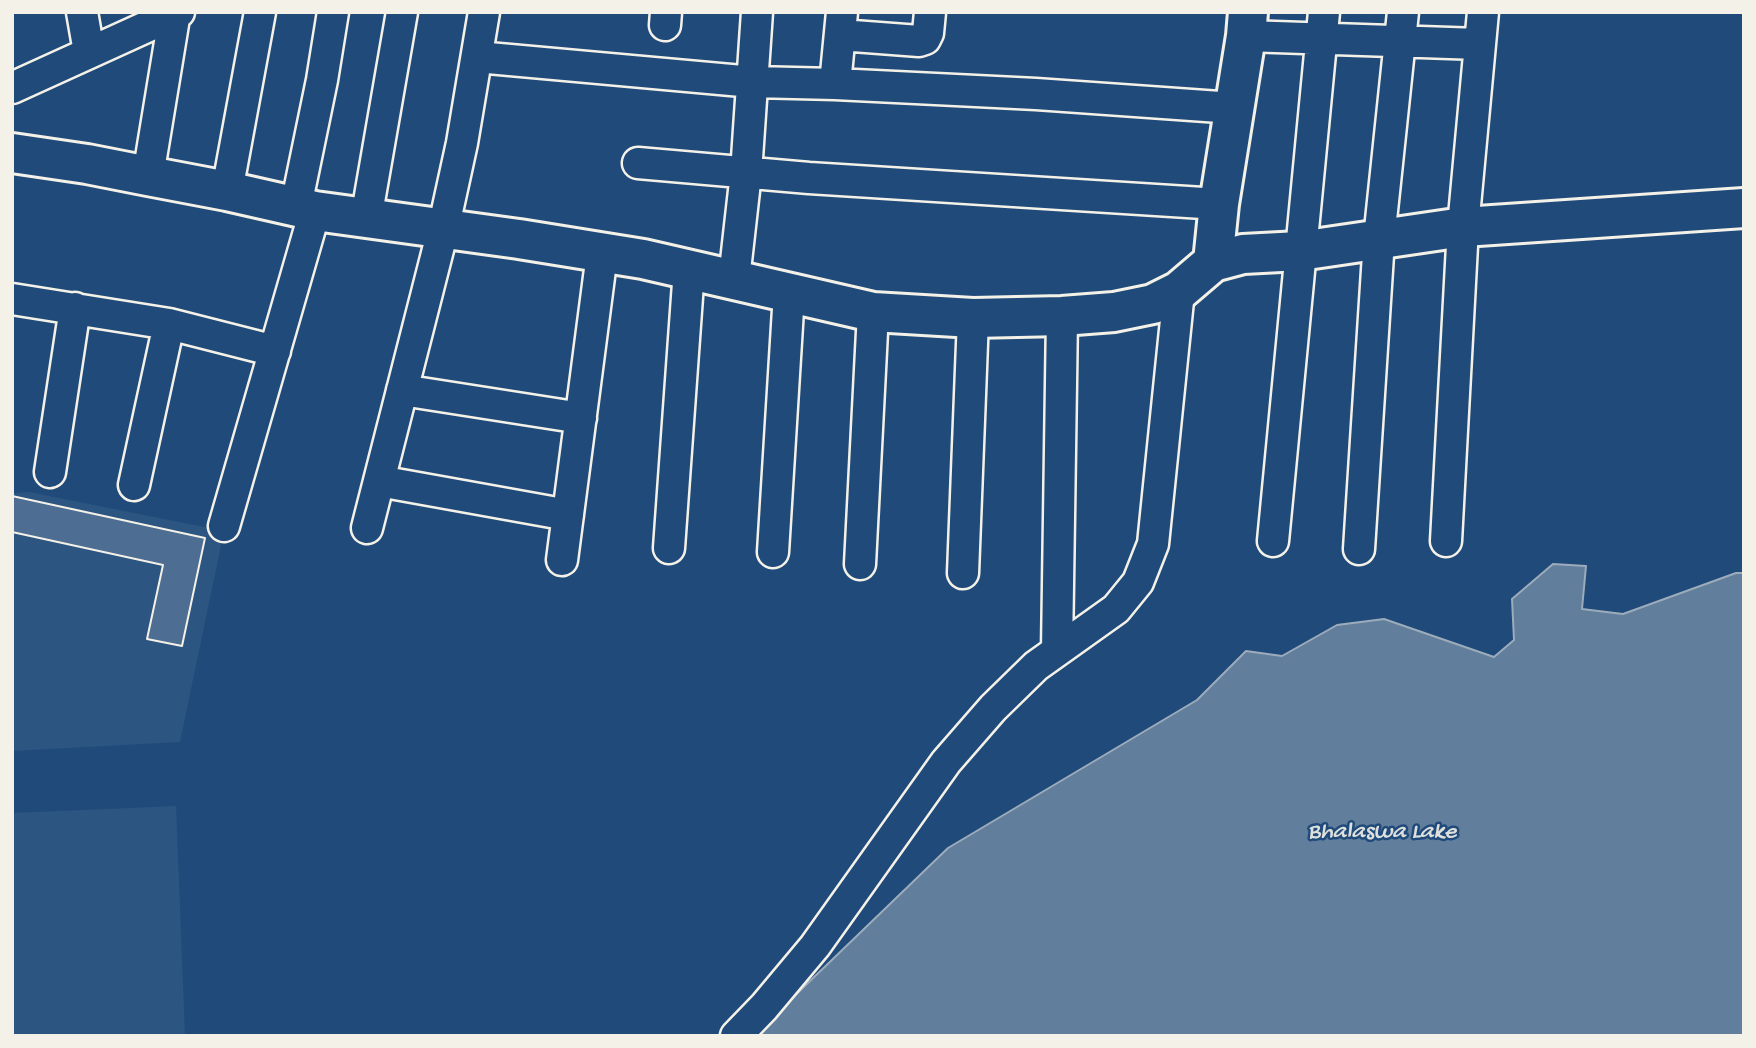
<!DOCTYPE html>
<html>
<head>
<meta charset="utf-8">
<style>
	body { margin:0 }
	#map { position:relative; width:1756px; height:1048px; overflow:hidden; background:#1f4a7a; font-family:"Gochi Hand",sans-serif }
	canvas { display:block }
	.frame { position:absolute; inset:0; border:14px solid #f4f1e8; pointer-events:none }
</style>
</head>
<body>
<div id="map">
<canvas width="1756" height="1048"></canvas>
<div class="frame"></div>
</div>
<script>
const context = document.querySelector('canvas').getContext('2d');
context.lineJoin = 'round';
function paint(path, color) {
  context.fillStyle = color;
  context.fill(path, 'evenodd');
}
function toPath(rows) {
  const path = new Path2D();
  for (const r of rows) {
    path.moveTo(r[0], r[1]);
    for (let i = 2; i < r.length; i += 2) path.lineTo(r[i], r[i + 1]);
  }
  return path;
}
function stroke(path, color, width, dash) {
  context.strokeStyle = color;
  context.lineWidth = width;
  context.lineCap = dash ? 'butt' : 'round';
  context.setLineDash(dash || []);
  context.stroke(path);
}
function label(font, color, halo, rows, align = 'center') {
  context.font = font + ' "Gochi Hand",sans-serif';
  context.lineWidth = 5;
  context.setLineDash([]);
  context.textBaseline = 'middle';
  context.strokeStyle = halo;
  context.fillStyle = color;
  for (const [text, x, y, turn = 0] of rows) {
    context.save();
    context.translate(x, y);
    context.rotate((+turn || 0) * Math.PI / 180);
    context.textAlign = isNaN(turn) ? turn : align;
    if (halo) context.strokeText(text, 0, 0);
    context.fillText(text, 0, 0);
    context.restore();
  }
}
const built = toPath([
	[29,492,224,531,180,742,12,751,12,493],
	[176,806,185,1036,12,1036,12,813]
]);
const water = toPath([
	[1553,564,1586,566,1582,609,1623,614,1736,573,1744,573,1744,1036,753,1036,948,848,1197,700,1246,651,1282,656,1337,625,1384,619,1494,657,1514,640,1512,599,1553,564]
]);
const building = toPath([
	[12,496,205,538,182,646,147,639,163,565,12,532,12,496]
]);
const street = toPath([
	[82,12,89,52],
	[665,25,666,12],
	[840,35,919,41,925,39,928,33,930,12],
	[1246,36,1479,44],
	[477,57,753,82,835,84,1036,94,1234,108],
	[835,84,842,12],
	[12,88,179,12],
	[638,163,809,178,1219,204],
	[148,176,175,12],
	[227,191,260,12],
	[296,206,322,80,333,12],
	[366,219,402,12],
	[734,279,746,173,757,12],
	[12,299,169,324,275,351],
	[402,390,581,418],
	[50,472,75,308],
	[379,481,568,515],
	[134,485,169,324],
	[224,526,315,211],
	[367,528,443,230,462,143,484,12],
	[1273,541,1324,12],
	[1446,541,1463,227,1483,12],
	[669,548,689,269],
	[1359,549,1379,239,1403,12],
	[773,552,789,293],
	[562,560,602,254],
	[860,564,873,312],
	[963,573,973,318],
	[1057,651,1062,316],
	[736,1036,764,1007,815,946,946,762,993,708,1036,666,1116,609,1138,582,1153,544,1179,291]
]);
const secondary = toPath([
	[12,153,87,164,148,176,227,191,315,211,519,239,643,259,873,312,973,318,1062,316,1114,312,1153,304,1179,291,1213,262,1243,254,1300,251,1463,227,1744,208],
	[1213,262,1219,204,1246,36,1248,12]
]);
const waterNames = [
	["Bhalaswa Lake",1382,833]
];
paint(built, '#2d5581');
paint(water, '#627e9d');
stroke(water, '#9cacbb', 2);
paint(building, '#4d6e92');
stroke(building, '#f4f1e8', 2);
stroke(street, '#f4f1e8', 35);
stroke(secondary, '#f4f1e8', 44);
stroke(street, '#1f4a7a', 30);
stroke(secondary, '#1f4a7a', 38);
label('italic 24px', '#dee0dd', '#1f4a7a', waterNames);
</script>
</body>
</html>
